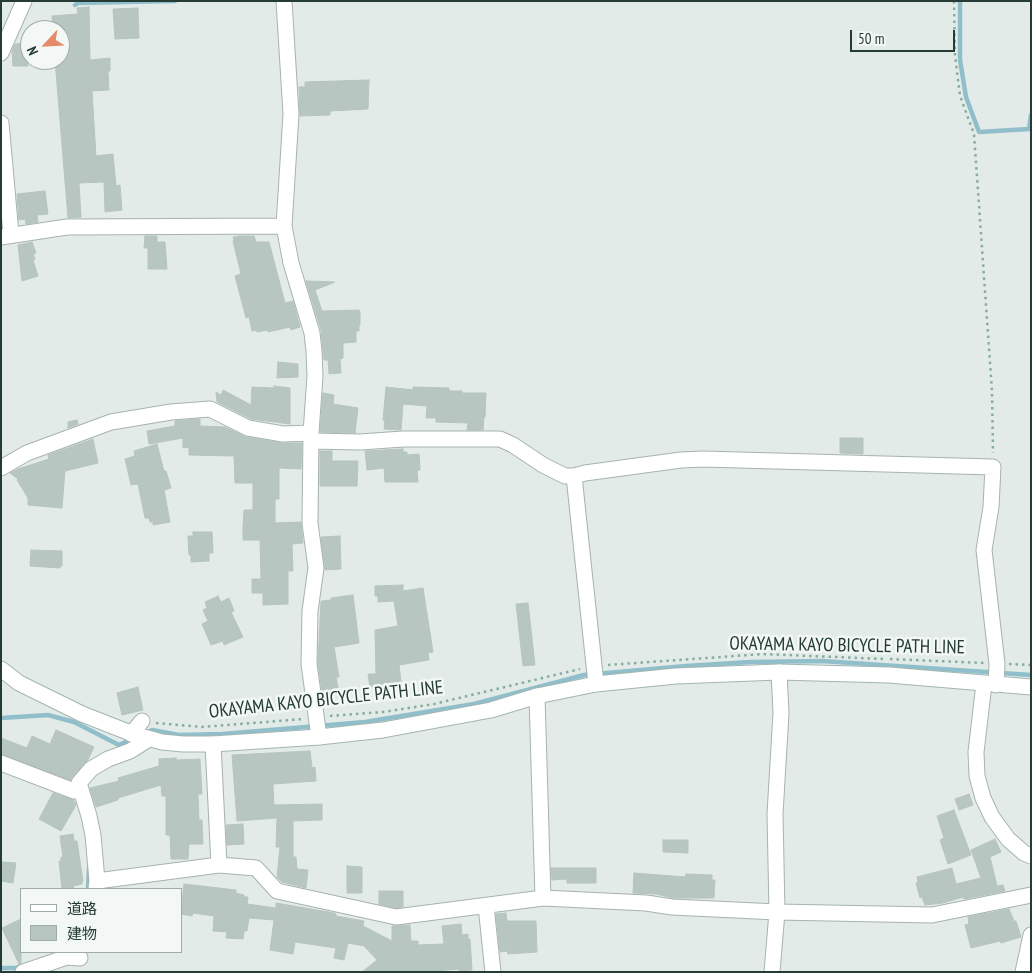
<!DOCTYPE html>
<html>
<head>
<meta charset="utf-8">
<style>
	body { margin:0 }
	#map { position:relative; width:1032px; height:973px; overflow:hidden; background:#e3ebe8; font-family:"PT Sans Narrow","Noto Sans JP",sans-serif }
	canvas { display:block }
	.frame { position:absolute; inset:0; border:2px solid #243b36; pointer-events:none }
	.legend { position:absolute; left:20px; top:888px; width:162px; height:65px; box-sizing:border-box; background:#f3f8f6; border:1px solid #a0aca9; margin:0; padding:6px 9px; list-style:none; font-size:15px; color:#243b36 }
	.legend li { display:flex; align-items:center; gap:10px; height:25px }
	.legend b { width:25px; border:1px solid #a0aca9 }
	.north { position:absolute; left:20px; top:20px; width:50px; height:50px; box-sizing:border-box; background:#f3f8f6; border:1px solid #a0aca9; border-radius:50%; rotate:245deg; font-size:14px; font-weight:700; line-height:20px; text-align:center; color:#243b36 }
	.north::after { content:''; display:block; margin:auto; width:18px; height:22px; background:#e58b67; clip-path:polygon(50% 0,100% 100%,50% 72%,0 100%) }
	.scale { position:absolute; left:850px; top:30px; width:105px; height:22px; box-sizing:border-box; border:2px solid #243b36; border-top:0; padding-left:6px; font-size:15px; line-height:18px; white-space:nowrap; color:#243b36; -webkit-text-stroke:4px #f3f8f6; paint-order:stroke }
</style>
</head>
<body>
<div id="map">
<canvas width="1032" height="973"></canvas>
<div class="frame"></div>
<ul class="legend">
<li><b style="height:6px;background:#fff"></b>道路</li>
<li><b style="height:14px;background:#b8c6c1"></b>建物</li>
</ul>
<div class="north">N</div>
<div class="scale">50 m</div>
</div>
<script>
const context = document.querySelector('canvas').getContext('2d');
context.lineJoin = 'round';
function toPath(rows) {
  const path = new Path2D();
  for (const r of rows) {
    path.moveTo(r[0], r[1]);
    for (let i = 2; i < r.length; i += 2) path.lineTo(r[i], r[i + 1]);
  }
  return path;
}
function stroke(path, color, width, dash) {
  context.strokeStyle = color;
  context.lineWidth = width;
  context.lineCap = dash ? 'butt' : 'round';
  context.setLineDash(dash || []);
  context.stroke(path);
}
function paint(path, color) {
  context.fillStyle = color;
  context.fill(path, 'evenodd');
}
function label(font, color, halo, rows, align = 'center') {
  context.font = font + ' "PT Sans Narrow",sans-serif';
  context.lineWidth = 5;
  context.setLineDash([]);
  context.textBaseline = 'middle';
  context.strokeStyle = halo;
  context.fillStyle = color;
  for (const [text, x, y, turn = 0] of rows) {
    context.save();
    context.translate(x, y);
    context.rotate((+turn || 0) * Math.PI / 180);
    context.textAlign = isNaN(turn) ? turn : align;
    if (halo) context.strokeText(text, 0, 0);
    context.fillText(text, 0, 0);
    context.restore();
  }
}
const stream = toPath([
	[960,1,960,60,966,97,979,132,1029,129,1031,115],
	[75,5,78,3,175,1],
	[1,718,48,715,74,722,119,745,132,739],
	[146,733,152,730,179,735,223,734,365,722,474,704,584,675,686,666,750,662,822,661,1031,675],
	[88,889,89,868],
	[1,968,15,968,22,966]
]);
const building = toPath([
	[89,7,90,60,110,58,110,71,108,71,109,90,92,91,96,156,113,154,116,186,120,185,122,210,105,212,104,182,79,183,81,217,68,218,55,60,60,60,60,30,53,30,52,16,78,14,77,8,89,7],
	[138,8,139,38,115,39,113,9,138,8],
	[26,43,28,66,13,66,12,51,15,44,26,43],
	[369,80,368,109,330,111,330,115,300,116,299,87,305,87,305,82,369,80],
	[45,191,48,214,37,215,38,222,26,224,25,219,19,220,17,194,45,191],
	[145,236,157,236,157,242,165,242,167,269,148,269,148,248,144,248,145,236],
	[239,236,254,236,256,242,269,242,285,303,293,301,300,327,291,330,290,327,268,332,268,330,257,332,256,330,252,331,249,317,246,318,235,276,241,274,233,241,234,240,233,237,239,236],
	[32,242,36,253,33,254,35,259,33,260,38,276,22,281,18,245,32,242],
	[306,281,335,282,315,290,322,311,359,310,360,312,360,325,359,325,359,331,356,331,356,342,343,343,343,358,340,359,341,373,329,374,328,360,324,360,321,330,306,281],
	[278,362,298,364,298,377,277,378,278,362],
	[274,386,290,388,290,424,251,419,217,402,216,392,221,395,223,390,251,405,252,387,274,388,274,386],
	[386,387,413,390,413,387,449,388,449,391,462,391,462,393,486,393,485,417,484,417,483,430,467,430,468,423,436,422,436,418,426,418,427,406,403,404,401,430,384,429,385,420,383,420,386,387],
	[323,393,334,395,333,404,358,408,355,433,320,432,323,393],
	[200,419,200,426,225,427,246,437,282,443,302,443,301,469,279,468,279,499,275,499,275,523,301,522,303,543,292,544,293,571,288,571,288,604,263,605,263,593,252,593,252,579,261,579,260,540,243,540,243,528,244,510,253,510,253,483,235,483,234,456,189,455,189,447,183,448,183,438,149,444,147,431,175,426,175,421,200,419],
	[77,420,78,424,68,428,68,422,77,420],
	[840,438,863,438,863,454,840,453,840,438],
	[93,439,98,463,65,471,62,508,28,505,28,498,17,480,18,479,10,473,18,469,49,459,48,455,93,439],
	[157,444,164,471,166,471,171,488,164,490,170,522,153,525,153,522,150,522,149,518,145,518,138,484,131,485,125,459,135,456,134,451,157,444],
	[403,449,403,452,407,452,407,455,419,454,420,470,417,470,418,482,385,482,384,468,367,470,365,451,403,449],
	[320,451,332,451,332,461,358,461,357,486,320,486,320,451],
	[193,532,212,532,213,553,209,553,209,561,191,562,191,555,189,555,188,536,193,536,193,532],
	[340,536,341,569,325,570,321,537,340,536],
	[31,550,62,551,62,566,60,566,60,568,30,566,31,550],
	[403,585,403,591,423,588,433,652,428,653,429,660,399,665,401,682,370,687,368,674,376,674,375,630,398,626,394,601,378,602,378,596,375,596,375,586,403,585],
	[353,595,359,643,334,647,339,677,336,677,338,688,322,691,318,663,321,601,331,600,331,598,353,595],
	[218,596,221,602,229,598,234,611,231,612,243,637,224,645,223,641,211,645,202,624,208,621,203,610,207,608,205,602,218,596],
	[528,603,535,665,523,666,516,604,528,603],
	[138,687,143,710,122,715,117,693,138,687],
	[56,730,94,747,88,760,70,780,1,754,1,738,27,748,32,736,50,744,56,730],
	[310,751,312,768,315,767,316,781,273,784,274,805,322,804,322,820,293,821,293,857,296,857,297,869,308,870,306,888,282,882,277,877,280,847,276,847,277,818,237,821,232,755,310,751],
	[176,758,176,760,200,759,202,794,198,794,199,820,202,820,203,844,189,844,188,859,171,859,170,835,166,835,166,796,162,796,161,785,118,798,118,800,96,807,90,788,119,781,118,778,159,766,159,759,176,758],
	[53,793,74,800,76,805,61,831,39,819,53,793],
	[969,794,973,805,959,810,955,799,969,794],
	[954,810,971,855,948,864,940,840,944,838,937,816,954,810],
	[243,824,244,844,227,845,226,825,243,824],
	[73,834,74,841,77,841,83,881,82,881,82,884,73,886,74,889,62,889,59,861,61,861,61,857,63,857,60,836,73,834],
	[995,839,1001,852,990,857,997,886,1003,885,1005,891,964,899,963,897,943,903,925,905,922,897,920,898,916,883,918,882,917,877,952,868,956,884,981,878,971,850,995,839],
	[663,840,688,840,688,853,663,852,663,840],
	[1,862,16,863,13,883,1,881,1,862],
	[347,866,362,867,362,893,347,893,347,866],
	[551,868,596,868,596,883,567,883,567,879,552,880,551,868],
	[634,873,685,877,686,874,712,875,712,880,715,880,714,898,673,898,656,894,633,893,634,873],
	[184,884,236,890,236,893,244,895,244,897,248,897,247,904,276,908,276,903,334,913,336,914,336,916,364,921,363,926,392,941,392,926,410,925,411,941,418,941,418,945,444,944,442,926,461,924,462,935,468,934,468,940,470,939,472,970,459,971,459,969,424,972,362,972,377,960,364,946,348,943,344,960,334,958,336,948,295,942,293,954,270,950,274,920,249,918,247,931,244,931,243,939,226,938,227,932,213,931,214,916,193,913,192,916,181,914,184,884],
	[379,891,403,891,403,907,396,908,379,904,379,891],
	[1009,909,1014,921,1016,921,1021,937,1001,943,1000,941,971,948,965,925,969,924,968,917,1009,909],
	[506,913,507,921,536,921,537,952,508,954,507,951,500,952,496,914,506,913],
	[21,919,21,963,19,964,2,928,21,919]
]);
const path = toPath([
	[954,1,955,55,960,96,974,134,992,391,993,453],
	[890,659,984,663],
	[1009,664,1031,665],
	[608,665,763,654,884,659],
	[330,716,383,712,434,704,580,669],
	[156,723,202,727,303,719]
]);
const street = toPath([
	[284,1,291,114,284,226,291,263,312,333,314,351,315,376,311,433,310,523,316,568,310,611,309,664,319,737],
	[1,53,24,1],
	[1,123,11,234],
	[1,237,67,227,284,226],
	[311,441,360,442,403,439,500,439,513,445,543,465,565,476,574,476,585,473,681,460,703,459,993,467,991,507,984,550,997,664,996,685],
	[1,468,27,453,111,422,171,412,210,409,248,428,283,434,311,433],
	[574,476,596,684],
	[984,684,976,752,977,776,983,798,992,817,1008,839,1024,853,1031,856],
	[537,696,543,898],
	[131,734,142,721],
	[213,744,219,865],
	[1,763,74,791,80,791],
	[97,881,219,865,256,868,277,891,396,917,543,898,646,903,672,907,777,912,932,915,1031,895],
	[96,889,97,881,93,835,89,816,79,783,91,769,108,759,130,751,149,739],
	[486,906,493,972],
	[23,972,67,957,80,958],
	[772,972,777,912,775,814,781,713,779,672],
	[1023,972,1031,935]
]);
const secondary = toPath([
	[1,669,19,683,82,714,133,734,162,742,183,744,213,744,319,737,383,730,491,710,537,696,596,684,676,676,779,672,889,675,1031,687]
]);
const streetNames = [
	["OKAYAMA KAYO BICYCLE PATH LINE",847,646,1],
	["OKAYAMA KAYO BICYCLE PATH LINE",326,700,-6]
];
stroke(stream, '#90bfcb', 4.5);
paint(building, '#b8c6c1');
stroke(building, '#b6c4bf', 1);
stroke(street, '#a6b3af', 17);
stroke(secondary, '#a2b6b0', 17);
stroke(path, '#86aca2', 2.5, [2.5, 4]);
stroke(street, '#fff', 15);
stroke(secondary, '#fff', 15);
label('19px', '#243b36', '#f3f8f6', streetNames);
</script>
</body>
</html>
